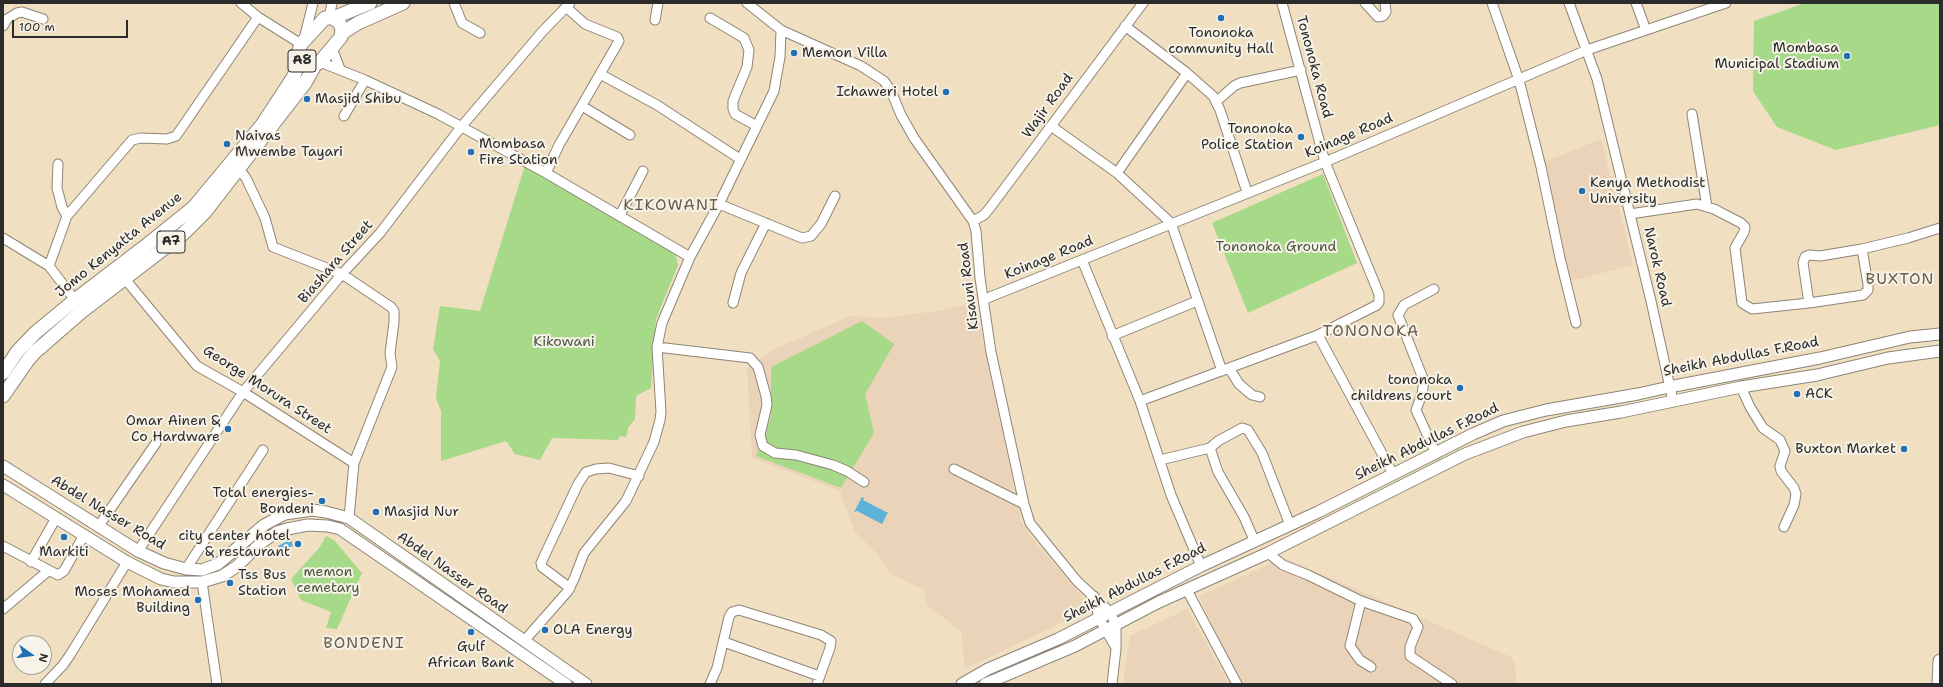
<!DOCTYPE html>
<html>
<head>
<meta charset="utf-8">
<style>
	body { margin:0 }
	#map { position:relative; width:1943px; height:687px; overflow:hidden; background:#f0dfc0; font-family:"Shantell Sans",sans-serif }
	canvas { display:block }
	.frame { position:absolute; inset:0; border:4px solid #2b2b2b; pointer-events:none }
	.north { position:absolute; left:12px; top:635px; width:40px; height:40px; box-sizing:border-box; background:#f7f3e8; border:1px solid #a5a39c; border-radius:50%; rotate:104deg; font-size:11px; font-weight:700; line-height:16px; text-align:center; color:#2b2b2b }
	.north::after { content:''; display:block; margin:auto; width:14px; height:18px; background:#1f6fb2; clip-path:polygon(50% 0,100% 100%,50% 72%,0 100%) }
	.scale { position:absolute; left:12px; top:20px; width:116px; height:18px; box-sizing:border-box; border:2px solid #2b2b2b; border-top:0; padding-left:5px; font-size:12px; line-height:14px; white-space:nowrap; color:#2b2b2b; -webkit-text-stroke:3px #f7f3e8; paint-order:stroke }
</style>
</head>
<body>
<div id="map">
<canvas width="1943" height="687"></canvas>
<div class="frame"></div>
<div class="north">N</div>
<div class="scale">100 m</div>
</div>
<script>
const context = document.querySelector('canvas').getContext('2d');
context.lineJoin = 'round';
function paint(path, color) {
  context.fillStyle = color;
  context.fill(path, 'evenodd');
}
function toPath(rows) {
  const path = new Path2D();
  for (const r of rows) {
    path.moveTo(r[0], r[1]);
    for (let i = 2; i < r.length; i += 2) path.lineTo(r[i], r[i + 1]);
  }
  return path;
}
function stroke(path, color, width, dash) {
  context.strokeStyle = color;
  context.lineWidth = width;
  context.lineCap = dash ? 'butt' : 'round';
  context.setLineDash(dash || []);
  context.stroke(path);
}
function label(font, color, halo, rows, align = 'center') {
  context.font = font + ' "Shantell Sans",sans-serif';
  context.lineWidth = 4;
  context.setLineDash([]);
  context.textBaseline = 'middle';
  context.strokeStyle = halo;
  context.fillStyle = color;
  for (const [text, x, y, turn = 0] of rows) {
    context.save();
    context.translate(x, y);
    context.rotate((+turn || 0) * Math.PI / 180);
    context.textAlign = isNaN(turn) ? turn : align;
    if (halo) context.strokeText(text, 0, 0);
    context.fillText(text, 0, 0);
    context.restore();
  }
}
const built = toPath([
	[1601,139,1633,265,1571,281,1557,218,1542,163],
	[975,303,1021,521,1035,542,1081,595,1090,609,965,669,961,631,927,605,924,590,890,573,877,554,854,531,840,491,752,458,747,368,775,349,851,316,883,318,937,311],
	[1287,559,1511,657,1515,665,1517,684,1241,684,1234,672,1199,596,1277,561],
	[1187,609,1229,684,1123,684,1130,636]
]);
const green = toPath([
	[1805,3,1940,3,1940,125,1836,150,1777,127,1753,91,1754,21],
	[525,165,675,253,678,265,656,319,651,388,636,396,635,419,628,428,626,437,620,436,618,440,552,438,540,460,515,454,506,441,441,461,441,411,436,398,440,361,433,349,440,306,480,311],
	[1323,174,1357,263,1248,313,1212,223],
	[862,321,894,344,865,394,874,433,841,488,756,456,771,417,771,367],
	[326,536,334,540,362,573,337,629,326,628,331,612,301,600,291,579,320,547]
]);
const water = toPath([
	[862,497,864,498,863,500,886,512,888,512,882,524,857,511,854,512],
	[291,539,293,546,281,551,278,546]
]);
const minor = toPath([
	[241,3,258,17,301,44],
	[454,3,462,23,480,33],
	[747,3,781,30,861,66,884,81,891,91,901,115,914,138,973,221,976,231,980,278,991,352,1024,504,1030,523,1046,543,1077,581,1110,612,1116,625,1116,649,1112,684],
	[1282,3,1325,162,1379,294,1379,302,1377,305,1318,335,1393,474],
	[1365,3,1378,17,1383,16,1386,12,1385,3],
	[1492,3,1519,80,1541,167,1560,258,1576,323],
	[1569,3,1597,79,1651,301,1673,401],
	[1636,3,1646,30],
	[329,18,332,3],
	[710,18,744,38,749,50,747,67,733,101,733,109,735,114,757,126],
	[655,20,658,3],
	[3,26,7,19,17,13,22,12,43,19],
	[1125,26,1187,73,1213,96,1220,110,1247,192],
	[304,39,313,3],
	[332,48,340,69],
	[320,62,365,80,438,114,546,173,690,257],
	[600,74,657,105,740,159],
	[1217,101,1234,86,1240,83,1301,70],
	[582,106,630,135],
	[1692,114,1707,207],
	[344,116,365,80],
	[1051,126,1117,173,1171,223,1222,371],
	[58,164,57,188,62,207,67,216],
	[239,169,246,178,265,218,273,247,342,274,391,307,394,311,394,322,390,353,392,367,354,463,349,518],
	[546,173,559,145,619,41,617,37,585,24,566,7],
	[1117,173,1187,73],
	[719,204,802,238,811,236,821,224,835,196],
	[1630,214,1697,204,1714,209,1741,223,1745,227,1744,232,1735,248,1742,303,1752,309,1809,303,1863,295,1868,290,1868,284,1862,249,1908,238,1940,228],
	[620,215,643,171],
	[973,221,984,215,989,209,1143,3],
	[3,238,49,266,75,300],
	[1082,260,1140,401,1171,495,1201,566],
	[49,266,67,216,132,140,141,138,167,139,176,136,258,17],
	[125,279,197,366,243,392,354,463],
	[1434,289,1404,305,1398,315,1424,381,1422,394,1416,410,1436,454],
	[985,299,1325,162,1587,50,1726,3],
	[733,303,741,273,766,223],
	[1809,303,1803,263,1805,257,1809,255,1820,256,1862,249],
	[1112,336,1197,301],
	[657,347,750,358,758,367,766,396,767,405,760,435,763,446,775,453,796,455,833,465,847,471,864,482],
	[1229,368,1239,384,1252,395,1260,397],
	[1741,387,1750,407,1763,428,1780,440,1785,451,1780,466,1781,471,1794,488,1796,494,1794,505,1784,527],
	[1140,401,1318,335],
	[1160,460,1210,448],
	[954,469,1024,504],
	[98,527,156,443],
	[1255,542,1244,517,1218,472,1210,448,1218,441,1242,428,1248,430,1262,453,1290,525],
	[3,546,58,575,64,571,84,535],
	[138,551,243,392,342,274,380,233,461,127,542,32,570,3],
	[1268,553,1283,565,1308,575,1361,601,1413,619,1418,627,1410,647,1410,656,1452,684],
	[31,562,56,518],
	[186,569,263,450],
	[202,582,217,684],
	[570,588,542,567,541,563,578,484,586,472,596,469,609,468,639,476],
	[1187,590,1237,684],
	[1094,596,1099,618,1116,648],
	[1361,601,1350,646,1360,660,1371,667],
	[3,609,48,571],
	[524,641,568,591,574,579,584,553,626,501,654,442,660,420,661,412,657,347,662,323,690,257,719,204,774,91,780,57,781,30],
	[724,642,819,676],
	[45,684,63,665,70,655,127,562],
	[710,684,717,668,729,617,732,612,739,610,821,635,831,641,830,648,817,684]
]);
const major = toPath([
	[3,466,138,551,164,563,186,569,202,570,218,564,264,525,285,514,312,510,326,512,349,518,586,684],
	[3,485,127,562,161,579,174,582,202,582,222,576,236,567,261,543,277,532,287,529,308,525,328,526,340,529,566,684],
	[962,684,988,669,1058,639,1201,566,1318,512,1473,434,1503,421,1546,410,1638,394,1669,387,1820,358,1910,337,1940,334],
	[985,684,1075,646,1159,602,1268,553,1465,454,1523,432,1566,421,1621,412,1741,387,1817,375,1888,358,1940,351]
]);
const highway = toPath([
	[325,18,333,18,339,22,342,29,341,37,320,62,315,65,306,64,300,57,299,51,301,44,325,18],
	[333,18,370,3],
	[342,33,358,23,403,3],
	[3,373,17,352,35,333,75,300,143,248,194,207,262,125,294,76,300,57],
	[3,396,28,360,35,352,81,312,184,233,205,212,305,83,315,65],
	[1939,684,1940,661]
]);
const markers = [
	[1221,18,4,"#1f6fb2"],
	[794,53,4,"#1f6fb2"],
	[1847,56,4,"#1f6fb2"],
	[946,92,4,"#1f6fb2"],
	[307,99,4,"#1f6fb2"],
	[1301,137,4,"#1f6fb2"],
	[227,144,4,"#1f6fb2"],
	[471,152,4,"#1f6fb2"],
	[1582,191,4,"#1f6fb2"],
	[1460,388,4,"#1f6fb2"],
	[1797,394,4,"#1f6fb2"],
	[228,429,4,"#1f6fb2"],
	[1904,449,4,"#1f6fb2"],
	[322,501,4,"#1f6fb2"],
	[376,512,4,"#1f6fb2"],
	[64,537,4,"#1f6fb2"],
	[298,544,4,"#1f6fb2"],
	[230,583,4,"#1f6fb2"],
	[198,600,4,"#1f6fb2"],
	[545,630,4,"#1f6fb2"],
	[471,632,4,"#1f6fb2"]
];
const shields = [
	[302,61,28],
	[171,242,28]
];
const shieldNames = [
	["A8",302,61],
	["A7",171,242]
];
const poiNames = [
	["Tononoka",1221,33,"center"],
	["community Hall",1221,49,"center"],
	["Mombasa",1839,48],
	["Municipal Stadium",1839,64],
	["Memon Villa",802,53,"left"],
	["Ichaweri Hotel",938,92],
	["Masjid Shibu",315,99,"left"],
	["Tononoka",1293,129],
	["Police Station",1293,145],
	["Naivas",235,136,"left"],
	["Mwembe Tayari",235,152,"left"],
	["Mombasa",479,144,"left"],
	["Fire Station",479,160,"left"],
	["Kenya Methodist",1590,183,"left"],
	["University",1590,199,"left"],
	["tononoka",1452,380],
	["childrens court",1452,396],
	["ACK",1805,394,"left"],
	["Omar Ainen &",220,421],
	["Co Hardware",220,437],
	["Buxton Market",1896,449],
	["Total energies-",314,493],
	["Bondeni",314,509],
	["Masjid Nur",384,512,"left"],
	["city center hotel",290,536],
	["& restaurant",290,552],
	["Markiti",64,552,"center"],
	["Tss Bus",238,575,"left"],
	["Station",238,591,"left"],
	["Moses Mohamed",190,592],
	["Building",190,608],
	["OLA Energy",553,630,"left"],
	["Gulf",471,647,"center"],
	["African Bank",471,663,"center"]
];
const streetNames = [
	["Tononoka Road",1314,67,75],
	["Wajir Road",1048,106,-54],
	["Koinage Road",1349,136,-23],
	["Jomo Kenyatta Avenue",119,245,-39],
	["Koinage Road",1049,258,-22],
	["Biashara Street",336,262,-49],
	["Narok Road",1657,267,77],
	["Kisauni Road",969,286,-97],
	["Sheikh Abdullas F.Road",1741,357,-11],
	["George Morura Street",267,390,33],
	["Sheikh Abdullas F.Road",1427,442,-26],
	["Abdel Nasser Road",108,513,31],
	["Abdel Nasser Road",452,573,35],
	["Sheikh Abdullas F.Road",1135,583,-27]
];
const parkNames = [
	["Tononoka Ground",1276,247],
	["Kikowani",564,342],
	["memon",328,572],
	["cemetary",328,588]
];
const quarterNames = [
	["KIKOWANI",671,206],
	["BUXTON",1900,280],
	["TONONOKA",1371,332],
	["BONDENI",364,644]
];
paint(built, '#ebd3b9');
paint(green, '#a6d988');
paint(water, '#5eb1d9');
stroke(minor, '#8e8576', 11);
stroke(major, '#8e8576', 13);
stroke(highway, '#8e8576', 15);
stroke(minor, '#fff', 9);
stroke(major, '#fff', 11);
stroke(highway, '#fff', 13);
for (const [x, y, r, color] of markers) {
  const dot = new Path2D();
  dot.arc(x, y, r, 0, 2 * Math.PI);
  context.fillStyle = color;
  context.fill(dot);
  stroke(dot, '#f7f3e8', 1.5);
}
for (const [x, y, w] of shields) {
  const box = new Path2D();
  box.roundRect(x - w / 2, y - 11, w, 22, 3);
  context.fillStyle = '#f7f3e8';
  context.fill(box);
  stroke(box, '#2b2b2b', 1);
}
label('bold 13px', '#2b2b2b', null, shieldNames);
label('14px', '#2b2b2b', '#f7f3e8', poiNames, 'right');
label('14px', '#2b2b2b', '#f7f3e8', streetNames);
label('14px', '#4a5642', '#f7f3e8', parkNames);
context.letterSpacing = '1px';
label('16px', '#6a5c4c', '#f7f3e8', quarterNames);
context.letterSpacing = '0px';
</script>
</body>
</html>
